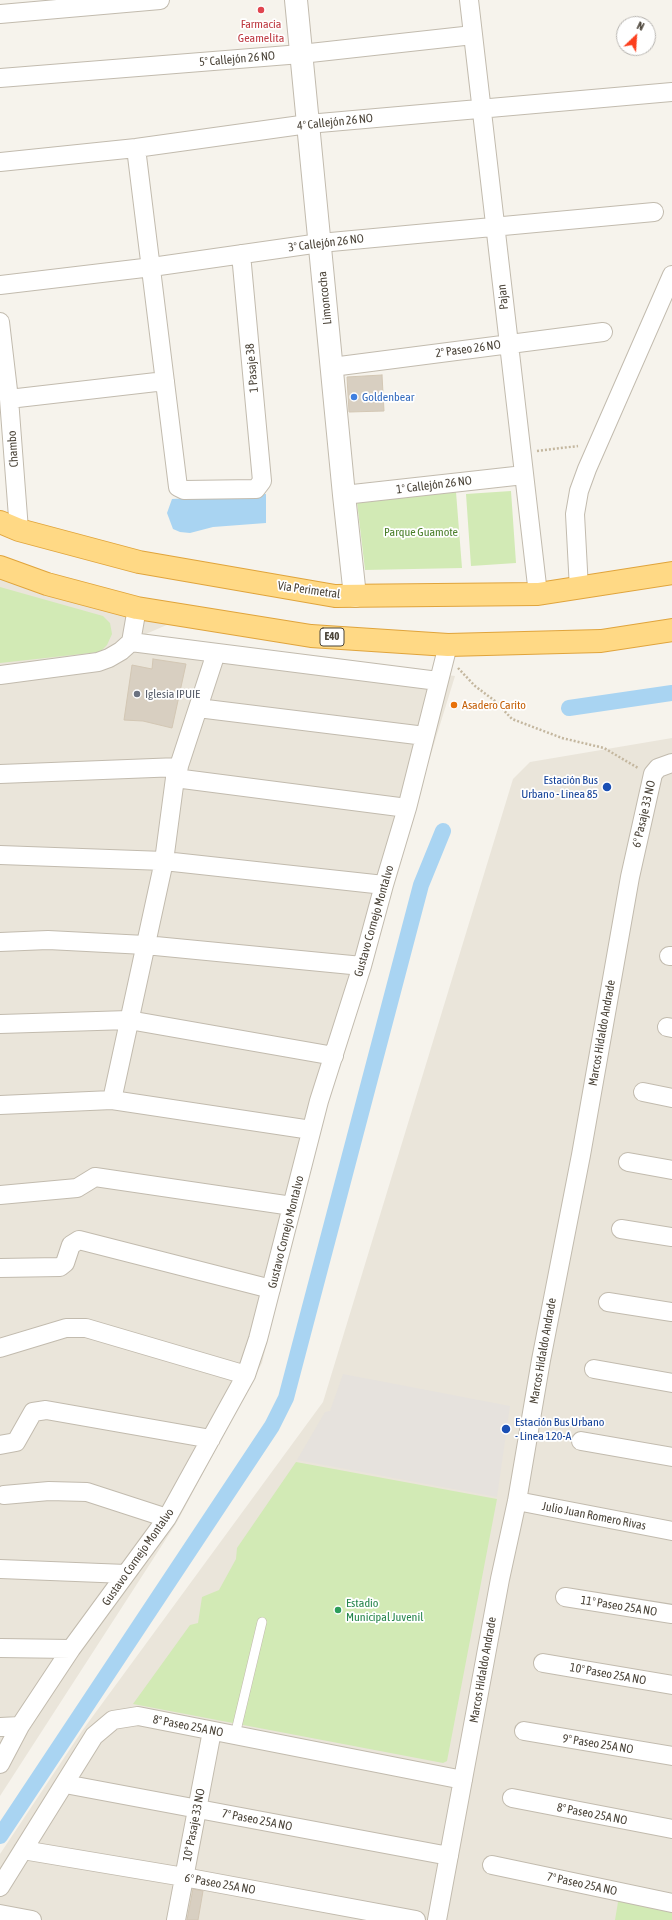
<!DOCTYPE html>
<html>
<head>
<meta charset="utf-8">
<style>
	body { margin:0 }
	#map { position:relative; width:672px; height:1920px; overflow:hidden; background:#f6f3ec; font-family:"Asap Condensed",sans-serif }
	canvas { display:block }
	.north { position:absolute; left:616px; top:16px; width:40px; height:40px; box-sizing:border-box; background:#fff; border:1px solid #b7b4b0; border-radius:50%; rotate:25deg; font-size:11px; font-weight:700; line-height:16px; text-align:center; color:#4b4439 }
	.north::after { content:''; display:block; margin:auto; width:14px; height:18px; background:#fc3f1d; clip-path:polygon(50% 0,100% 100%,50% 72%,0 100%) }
</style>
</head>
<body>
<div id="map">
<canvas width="672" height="1920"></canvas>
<div class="north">N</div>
</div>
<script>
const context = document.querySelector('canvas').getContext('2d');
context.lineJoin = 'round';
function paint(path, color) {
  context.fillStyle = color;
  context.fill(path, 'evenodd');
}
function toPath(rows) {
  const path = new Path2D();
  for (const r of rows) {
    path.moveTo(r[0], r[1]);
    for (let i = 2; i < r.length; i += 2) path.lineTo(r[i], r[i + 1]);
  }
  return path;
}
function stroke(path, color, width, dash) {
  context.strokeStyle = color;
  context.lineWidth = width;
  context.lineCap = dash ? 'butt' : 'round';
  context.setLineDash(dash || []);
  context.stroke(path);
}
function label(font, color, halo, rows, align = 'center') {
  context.font = font + ' "Asap Condensed",sans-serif';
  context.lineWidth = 3.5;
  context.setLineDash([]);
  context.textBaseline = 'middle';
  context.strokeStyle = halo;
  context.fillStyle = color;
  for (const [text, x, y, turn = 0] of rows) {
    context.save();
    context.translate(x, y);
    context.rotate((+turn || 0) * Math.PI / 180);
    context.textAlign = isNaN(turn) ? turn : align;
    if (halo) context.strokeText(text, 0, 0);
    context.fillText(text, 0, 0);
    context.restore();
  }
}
const residential = toPath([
	[0,566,185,617,139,637,455,676,324,1101,262,1363,177,1522,0,1796],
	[672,738,672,1920,0,1920,0,1854,82,1731,323,1402,513,779,530,762]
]);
const industrial = toPath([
	[343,1374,510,1406,497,1497,297,1460,325,1412,330,1411]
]);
const green = toPath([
	[511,491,516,563,471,566,466,494],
	[456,492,462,568,365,570,357,502],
	[0,587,103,616,110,623,112,634,107,645,100,652,0,663],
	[296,1462,497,1499,447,1761,443,1763,133,1704,190,1625,198,1623,202,1597,219,1590,236,1559,237,1548],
	[619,1896,672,1905,672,1920,615,1920]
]);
const water = toPath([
	[266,494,266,523,213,527,190,533,180,532,173,529,167,513,172,499]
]);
const canal = toPath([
	[569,708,672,693],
	[0,1836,272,1426,286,1398,421,885,443,831]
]);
const building = toPath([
	[382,375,384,411,349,412,347,377,382,375],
	[153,659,186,664,172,728,143,721,124,720,132,665,152,669,153,659],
	[193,1889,203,1891,198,1920,187,1920,193,1889]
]);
const path = toPath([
	[537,451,578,446],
	[458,668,475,686,495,701,512,719,562,738,604,748,638,768]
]);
const service = toPath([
	[235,1735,262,1622]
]);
const minor = toPath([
	[469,0,538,594],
	[0,14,160,0],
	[0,78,301,54,473,35],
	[136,148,178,487,184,490,256,489,262,481,241,254],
	[0,162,136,148,308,124,672,92],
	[0,285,152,267,320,243,654,212],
	[0,322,9,399,19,530],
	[332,367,603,332],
	[9,399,165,381],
	[344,495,524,475],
	[579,589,575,514,579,491,587,469,672,275],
	[131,642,438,681],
	[0,675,98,662,109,658,121,651,131,642,137,608],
	[198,708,425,736],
	[0,774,179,767],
	[175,778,407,808],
	[0,855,164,861,384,885],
	[0,942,48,940,145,945,362,966],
	[669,956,672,956],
	[0,1024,129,1020,334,1056],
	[667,1027,672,1028],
	[643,1092,672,1098],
	[112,1100,164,861,175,778,216,653],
	[0,1105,112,1100,311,1130],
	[628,1162,672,1170],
	[0,1195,77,1188,95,1177,292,1206],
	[621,1229,672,1237],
	[0,1268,60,1267,65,1263,71,1245,79,1240,271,1289],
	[608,1302,672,1312],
	[0,1348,66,1328,86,1328,246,1375],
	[594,1369,672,1383],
	[581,1441,672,1457],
	[0,1445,16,1442,33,1412,46,1410,211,1439],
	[4,1495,49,1491,87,1492,167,1518],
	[517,1501,672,1531],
	[0,1569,126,1574],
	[565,1597,672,1614],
	[0,1648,71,1649],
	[543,1663,672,1685],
	[0,1727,20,1726],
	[524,1731,672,1756],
	[0,1764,20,1726,71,1649,167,1518,246,1375,258,1339,319,1101,362,966,384,885,407,808,448,645],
	[65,1784,449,1856],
	[512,1798,672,1829],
	[23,1850,184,1877,416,1920],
	[492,1865,672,1903],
	[0,1887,94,1736,113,1720,138,1716,463,1780],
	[0,1914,32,1920],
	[176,1920,212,1731],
	[437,1920,500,1579,517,1501,541,1360,581,1155,630,877,653,774,658,768,672,763]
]);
const tertiary = toPath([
	[296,0,344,495,355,596]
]);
const trunk = toPath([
	[0,522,19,530,139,562,335,596,538,594,672,573],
	[0,567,47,584,137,608,311,636,448,645,601,641,672,630]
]);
const markers = [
	[261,10,4,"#e0444e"],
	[354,397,4,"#3f7fe0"],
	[137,694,4,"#6b7280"],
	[454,705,4,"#e8710a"],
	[607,787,5,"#1a4fb4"],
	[506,1429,5,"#1a4fb4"],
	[338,1610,4,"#2e9e5b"]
];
const shields = [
	[332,637,24]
];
const shieldNames = [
	["E40",332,637]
];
const healthNames = [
	["Farmacia",261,24],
	["Geamelita",261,38]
];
const streetNames = [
	["5º Callejón 26 NO",237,59,-5],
	["4º Callejón 26 NO",335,122,-6],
	["3º Callejón 26 NO",326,243,-7],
	["Pajan",503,297,-96],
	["Limoncocha",325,298,-96],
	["2° Paseo 26 NO",468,349,-8],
	["1 Pasaje 38",252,368,-95],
	["Chambo",13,449,-94],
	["1º Callejón 26 NO",434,485,-7],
	["Vía Perimetral",309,590,8],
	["6º Pasaje 33 NO",644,814,-77],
	["Gustavo Cornejo Montalvo",374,921,-74],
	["Marcos Hidaldo Andrade",602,1033,-80],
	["Gustavo Cornejo Montalvo",286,1232,-76],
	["Marcos Hidaldo Andrade",543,1351,-80],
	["Julio Juan Romero Rivas",594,1516,11],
	["Gustavo Cornejo Montalvo",138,1557,-55],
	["11º Paseo 25A NO",619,1606,9],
	["Marcos Hidaldo Andrade",483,1670,-80],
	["10º Paseo 25A NO",608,1674,10],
	["8° Paseo 25A NO",188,1726,11],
	["9º Paseo 25A NO",598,1744,9],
	["8º Paseo 25A NO",592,1814,11],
	["7º Paseo 25A NO",257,1820,11],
	["10° Pasaje 33 NO",194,1825,-79],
	["6º Paseo 25A NO",220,1884,10],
	["7º Paseo 25A NO",582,1884,12]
];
const shopNames = [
	["Goldenbear",362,397]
];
const parkNames = [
	["Parque Guamote",421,532]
];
const worshipNames = [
	["Iglesia IPUIE",145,694]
];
const foodNames = [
	["Asadero Carito",462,705]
];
const transitNames = [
	["Estación Bus",598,780],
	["Urbano - Linea 85",598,794],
	["Estación Bus Urbano",515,1422,"left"],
	["- Linea 120-A",515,1436,"left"]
];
const leisureNames = [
	["Estadio",346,1603],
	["Municipal Juvenil",346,1617]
];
paint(residential, '#eae5da');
paint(industrial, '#e6e2dd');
paint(green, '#d2eab5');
paint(water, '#a9d4f2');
stroke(canal, '#a9d4f2', 16);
paint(building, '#d8cfc1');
stroke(building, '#d3c7b4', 1);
stroke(service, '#c2bbae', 10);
stroke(minor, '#c2bbae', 20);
stroke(tertiary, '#c2bbae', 24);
stroke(trunk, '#e0a43c', 24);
stroke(path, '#c4b79f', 2.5, [2, 2]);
stroke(service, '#fff', 9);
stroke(minor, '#fff', 18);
stroke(tertiary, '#fff', 22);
stroke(trunk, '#ffd985', 22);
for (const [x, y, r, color] of markers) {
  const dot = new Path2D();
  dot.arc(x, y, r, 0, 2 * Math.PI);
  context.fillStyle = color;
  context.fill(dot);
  stroke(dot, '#fff', 1.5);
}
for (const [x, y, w] of shields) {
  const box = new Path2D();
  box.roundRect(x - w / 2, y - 9, w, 18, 3);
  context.fillStyle = '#fff';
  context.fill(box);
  stroke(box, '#4b4439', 1);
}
label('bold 11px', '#4b4439', null, shieldNames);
label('12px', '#be3a42', '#fff', healthNames);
label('12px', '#4b4439', '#fff', streetNames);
label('12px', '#366cbe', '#fff', shopNames, 'left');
label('12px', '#4a7f2a', '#fff', parkNames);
label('12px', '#5b616d', '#fff', worshipNames, 'left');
label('12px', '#c56008', '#fff', foodNames, 'left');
label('12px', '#164399', '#fff', transitNames, 'right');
label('12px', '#27864d', '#fff', leisureNames, 'left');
</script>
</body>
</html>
